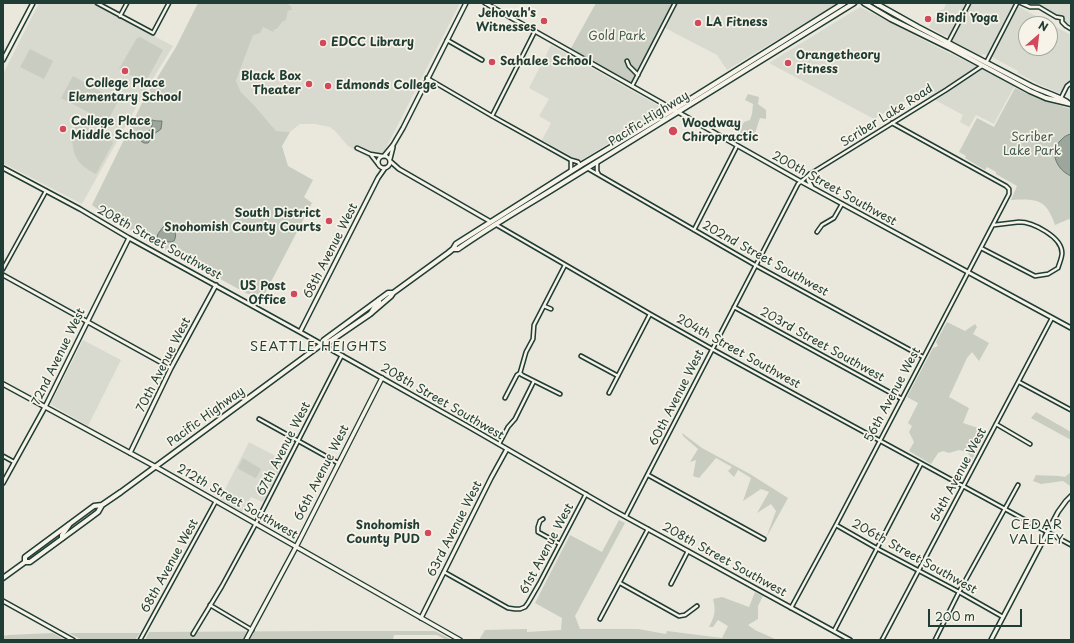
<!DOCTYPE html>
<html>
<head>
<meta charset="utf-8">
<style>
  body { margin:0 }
  #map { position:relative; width:1074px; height:643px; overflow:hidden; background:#eae8dd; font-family:"Playpen Sans",sans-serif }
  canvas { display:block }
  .frame { position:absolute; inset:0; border:4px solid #1f3d34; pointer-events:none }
  .north { position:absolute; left:1018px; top:16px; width:40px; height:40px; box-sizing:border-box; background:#f7f3e8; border:1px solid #a1aaa0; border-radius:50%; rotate:28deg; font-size:11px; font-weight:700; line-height:16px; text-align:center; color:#1f3d34 }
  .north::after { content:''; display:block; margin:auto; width:14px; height:18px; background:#d1495b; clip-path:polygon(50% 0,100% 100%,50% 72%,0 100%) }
  .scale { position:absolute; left:928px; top:609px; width:94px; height:18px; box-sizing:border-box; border:2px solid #1f3d34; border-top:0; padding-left:5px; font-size:12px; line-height:14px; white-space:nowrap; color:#1f3d34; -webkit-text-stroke:3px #f7f3e8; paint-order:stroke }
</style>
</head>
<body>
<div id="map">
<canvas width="1074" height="643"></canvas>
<div class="frame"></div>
<div class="north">N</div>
<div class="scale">200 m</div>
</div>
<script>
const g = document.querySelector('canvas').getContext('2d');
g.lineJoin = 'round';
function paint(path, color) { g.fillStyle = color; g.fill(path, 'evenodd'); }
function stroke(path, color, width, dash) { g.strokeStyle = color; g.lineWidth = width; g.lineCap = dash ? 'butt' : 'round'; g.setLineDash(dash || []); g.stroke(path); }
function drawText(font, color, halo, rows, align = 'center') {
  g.font = font + ' "Playpen Sans",sans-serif'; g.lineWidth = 3.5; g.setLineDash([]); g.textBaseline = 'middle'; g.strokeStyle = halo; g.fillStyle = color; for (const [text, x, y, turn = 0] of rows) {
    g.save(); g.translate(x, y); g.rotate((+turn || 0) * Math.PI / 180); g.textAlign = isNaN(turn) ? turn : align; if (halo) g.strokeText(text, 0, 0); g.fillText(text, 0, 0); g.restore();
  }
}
const built = new Path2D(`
  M39,3H91L173,46L143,95L82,204L3,163V74Z
  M286,3H460L384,152L379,164L348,146L336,132L330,127L315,124H300L290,132L276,131L254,105L241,92L236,81L253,34L263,27L273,32L275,29H277L282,22L287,18V14L288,11L292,10L291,6Z
  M677,3H838L727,70L717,55L665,28Z
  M946,3H1012L1071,35V82L1059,93L1038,84L1018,73V71L992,57L983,54L981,56L953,41L947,35L945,36L929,27L938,11L944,9ZM1026,24H1050V48H1026Z
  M1029,3H1071V25Z
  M860,7L937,47L1015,85L994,124L976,115L969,127L960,122L963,115L920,92L874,119L769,63Z
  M551,45L659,106L660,108V111L580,161L542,140L551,123L539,116L549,99L529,88Z
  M83,340L121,360L88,426L52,405L51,403Z
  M249,442L285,461L263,502L251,497L242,512L220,499Z`);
const green = new Path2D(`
  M198,3H286L291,6L292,10L288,11C287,14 287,17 286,20L282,22L277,29H275L273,32L263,27L260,33L253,35L236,81L241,92L254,105L276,131L290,132L282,146L288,166L313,180L304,197L312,203L261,301L142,237L107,216L92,205L143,101L176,47Z
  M596,3H673L631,84L570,50Z
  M140,37L163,50L145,83L119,69L137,38Z
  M30,49L53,61L44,79L20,67Z
  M73,76L118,101L107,122L61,98Z
  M1015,88L1036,98L1071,109V220L1069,219L1055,225C1046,198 1036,199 1011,200L1017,186L996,174V172L987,167L985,170L965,158L966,156L959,152L977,118L994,127Z
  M748,94L759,97L758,104L766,110V119L760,118C756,128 757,132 750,141L744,139L740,133V129L744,122L750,120L752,114L753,104L745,100Z
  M77,122L112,141L113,143L96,174C90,171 85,168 80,163C71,153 70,133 77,122Z
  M947,322L965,331L975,324L977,327L973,334L989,343L979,361L972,352L967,358L949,397L969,408L963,423L987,431L972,459L967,452L959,450L949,453L943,451L938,453L931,464L909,451L914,442L909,432L912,426L908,423L918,403L907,397L933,348L938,346L936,342Z
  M1036,412L1071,432V440L1031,418Z
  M682,433L702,448L750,474L788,498L766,538L776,511L771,504L757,513L769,492L761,489L743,501L751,478L738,470L734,477L728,471L732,467L716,458L699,478L693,476L696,460L690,462L698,449L683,436Z
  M243,458L261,469L256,478H255L239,469L238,468Z
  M1071,472V485L1070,486L1063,481L1041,484L1033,481L1036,475C1045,476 1058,475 1065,477Z
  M619,520L625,523L575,616L580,629H638L666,634L667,631L722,638L728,626L718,620L713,627H709C715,616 716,610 713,599L722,597L749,607L755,592L763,596L758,606V619L748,625L755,630L775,639V640H479L485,630L527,629V632L561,630L562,618L535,603L570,535L602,552Z
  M331,631H435L452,640H446L437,635H394L393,640H145L149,632Z
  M53,633L65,640H3V636L9,635Z
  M69,633H140L135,640H82Z`);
const water = new Path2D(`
  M152,120C155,121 158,121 162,121L161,129L154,134L148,143H144L141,141L140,138L144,137V135L151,129L152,125Z
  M1071,134V176C1057,170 1048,152 1061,140C1064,137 1066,135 1071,134Z
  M165,225H167C174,228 178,234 174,241C168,243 162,242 157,237L158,234Z`);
const minor = new Path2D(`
  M97,3L153,33L169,3
  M1021,3L1030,7H1039L1056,17L1062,18V22L1066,26L1071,29
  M120,16L127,3
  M447,40L482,60
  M948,43L969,3
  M627,61L629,66L638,75
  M986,63L1017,3
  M427,78L492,116L571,160L578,162L580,165
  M632,86L675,3
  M1061,98L1067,86L1071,83
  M492,116L535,31
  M357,148L370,154L382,156
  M371,155L378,164
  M571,161V171
  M597,162V171L599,175
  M587,168L755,265L923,357
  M495,224L650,314L712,349L1071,545
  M694,230L737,146
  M817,232L822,225L834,218L842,204
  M981,248L1035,276L1048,274L1058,268C1059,264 1062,258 1062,253C1062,237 1033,222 1019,222C1011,223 1002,224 994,225
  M3,269L46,191
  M544,306L551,309
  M734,307L902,399
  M581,356L618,376
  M520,373L522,375L560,394
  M1019,382L1071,410
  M609,393L650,314
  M505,398L517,375L520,373L526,352L533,339L534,325L565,265
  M259,419L338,463
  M996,424L1030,444
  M499,444L508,427L515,419L534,381
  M3,456L14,462
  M648,475L764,539
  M626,516L798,184L810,174L946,90L982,66
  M543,519L540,521L538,527V532L560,544
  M836,525L878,549L959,592L1003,617
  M444,572L508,608L515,609H520L525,607L528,603L539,584L586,494
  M620,583L679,616L685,615L697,606
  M671,584L688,551
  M210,605L252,630
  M791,608L837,523L1009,194V189L1006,186L892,123
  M600,619L648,529
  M834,631L921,464
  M193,634L222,586L254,527L342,355
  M140,640L216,501
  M882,640L1052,318
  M935,640L959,592L1018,485`);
const tertiary = new Path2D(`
  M485,3L800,181L1071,328
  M3,60L33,3
  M378 162a6 6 0 1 1 12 0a6 6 0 1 1-12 0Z
  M384,156L393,145L403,128L466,3
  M390,159L393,147
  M390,161L399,169L491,222
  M3,168L80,209L129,238L300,332L469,427L613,510L850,640
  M810,174L808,180L812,187
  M3,275L171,368
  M300,332L378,178L385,168
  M130,453L171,368L216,285
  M3,483L45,407L129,238
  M3,601L73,640
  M421,618L491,478L507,449
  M991,640L1058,512L1066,501L1071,496`);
const secondary = new Path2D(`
  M3,384L156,467L460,640
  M246,640L296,547L382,378`);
const primary = new Path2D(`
  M864,3L891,19L950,48L1030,91L1046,98L1071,104
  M875,3L918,27L1031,86C1043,92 1056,95 1067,102
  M371,313L374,308L379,303V300
  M62,538V535L64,532L69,525`);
const trunk = new Path2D(`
  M877,3L879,5
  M453,249H458C488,228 519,210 550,191L854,3
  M322,344L329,342L370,314L391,296L393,293
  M25,562V557L94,506L102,505L121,492L322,344L324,340L388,293H393L448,253L453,249L456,244L581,165L673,110L844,3
  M3,578L25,562H30L90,518L98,512L102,505`);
const markers = [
  [928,19,4,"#d1495b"],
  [544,21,4,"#d1495b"],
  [698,23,4,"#d1495b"],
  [323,43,4,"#d1495b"],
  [492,62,4,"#d1495b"],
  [788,63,4,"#d1495b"],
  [125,71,4,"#d1495b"],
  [309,84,4,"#d1495b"],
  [328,86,4,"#d1495b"],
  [63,129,4,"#d1495b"],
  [673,131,5,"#d1495b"],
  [329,221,4,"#d1495b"],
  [294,294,4,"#d1495b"],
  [428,533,4,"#d1495b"]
];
const poiNames = [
  ["Jehovah's",536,14,"right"],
  ["Witnesses",536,28,"right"],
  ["Bindi Yoga",936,19],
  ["LA Fitness",706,23],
  ["EDCC Library",331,43],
  ["Orangetheory",796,56],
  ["Fitness",796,70],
  ["Sahalee School",500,62],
  ["Black Box",301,77,"right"],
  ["Theater",301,91,"right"],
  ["College Place",125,84,"center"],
  ["Elementary School",125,98,"center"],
  ["Edmonds College",336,86],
  ["College Place",71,122],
  ["Middle School",71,136],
  ["Woodway",682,124],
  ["Chiropractic",682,138],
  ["South District",321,214,"right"],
  ["Snohomish County Courts",321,228,"right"],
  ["US Post",286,287,"right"],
  ["Office",286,301,"right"],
  ["Snohomish",420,526,"right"],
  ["County PUD",420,540,"right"]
];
const parkNames = [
  ["Gold Park",617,37],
  ["Scriber",1032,138],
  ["Lake Park",1032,152]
];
const streetNames = [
  ["Scriber Lake Road",887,116,-32],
  ["Pacific Highway",649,119,-32],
  ["200th Street Southwest",834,189,29],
  ["208th Street Southwest",159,243,29],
  ["68th Avenue West",331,251,-63],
  ["202nd Street Southwest",765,259,29],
  ["203rd Street Southwest",822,345,29],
  ["204th Street Southwest",738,352,29],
  ["72nd Avenue West",59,357,-64],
  ["70th Avenue West",164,365,-63],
  ["56th Avenue West",893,395,-62],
  ["60th Avenue West",677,398,-63],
  ["208th Street Southwest",442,402,30],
  ["Pacific Highway",206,417,-36],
  ["67th Avenue West",284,449,-63],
  ["66th Avenue West",322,473,-63],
  ["54th Avenue West",959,475,-62],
  ["212th Street Southwest",237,502,30],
  ["63rd Avenue West",455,529,-63],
  ["61st Avenue West",547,549,-62],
  ["206th Street Southwest",914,557,29],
  ["208th Street Southwest",724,560,29],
  ["68th Avenue West",170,566,-61]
];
const neighbourhoodNames = [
  ["SEATTLE HEIGHTS",319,347],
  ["CEDAR",1037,525],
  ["VALLEY",1037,540]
];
paint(built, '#d9dacf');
paint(green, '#c8ccc1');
paint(water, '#9ca69c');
stroke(water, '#6a7c72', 1);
stroke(minor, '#1f3d34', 5.5);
stroke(tertiary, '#1f3d34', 6);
stroke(secondary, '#1f3d34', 6);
stroke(primary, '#1f3d34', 7);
stroke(trunk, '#1f3d34', 7);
stroke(minor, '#f7f3e8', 2.5);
stroke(tertiary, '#f7f3e8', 3);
stroke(secondary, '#f7f3e8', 3.5);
stroke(primary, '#f7f3e8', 4);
stroke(trunk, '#f7f3e8', 4);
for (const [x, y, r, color] of markers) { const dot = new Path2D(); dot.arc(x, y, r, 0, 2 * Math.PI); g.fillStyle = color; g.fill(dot); stroke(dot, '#f7f3e8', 1.5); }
drawText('bold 12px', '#1f3d34', '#f7f3e8', poiNames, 'left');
drawText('12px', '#415a50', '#f7f3e8', parkNames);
drawText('12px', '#1f3d34', '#f7f3e8', streetNames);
g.letterSpacing = '1px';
drawText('13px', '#1f3d34', '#f7f3e8', neighbourhoodNames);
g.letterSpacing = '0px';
</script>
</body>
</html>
